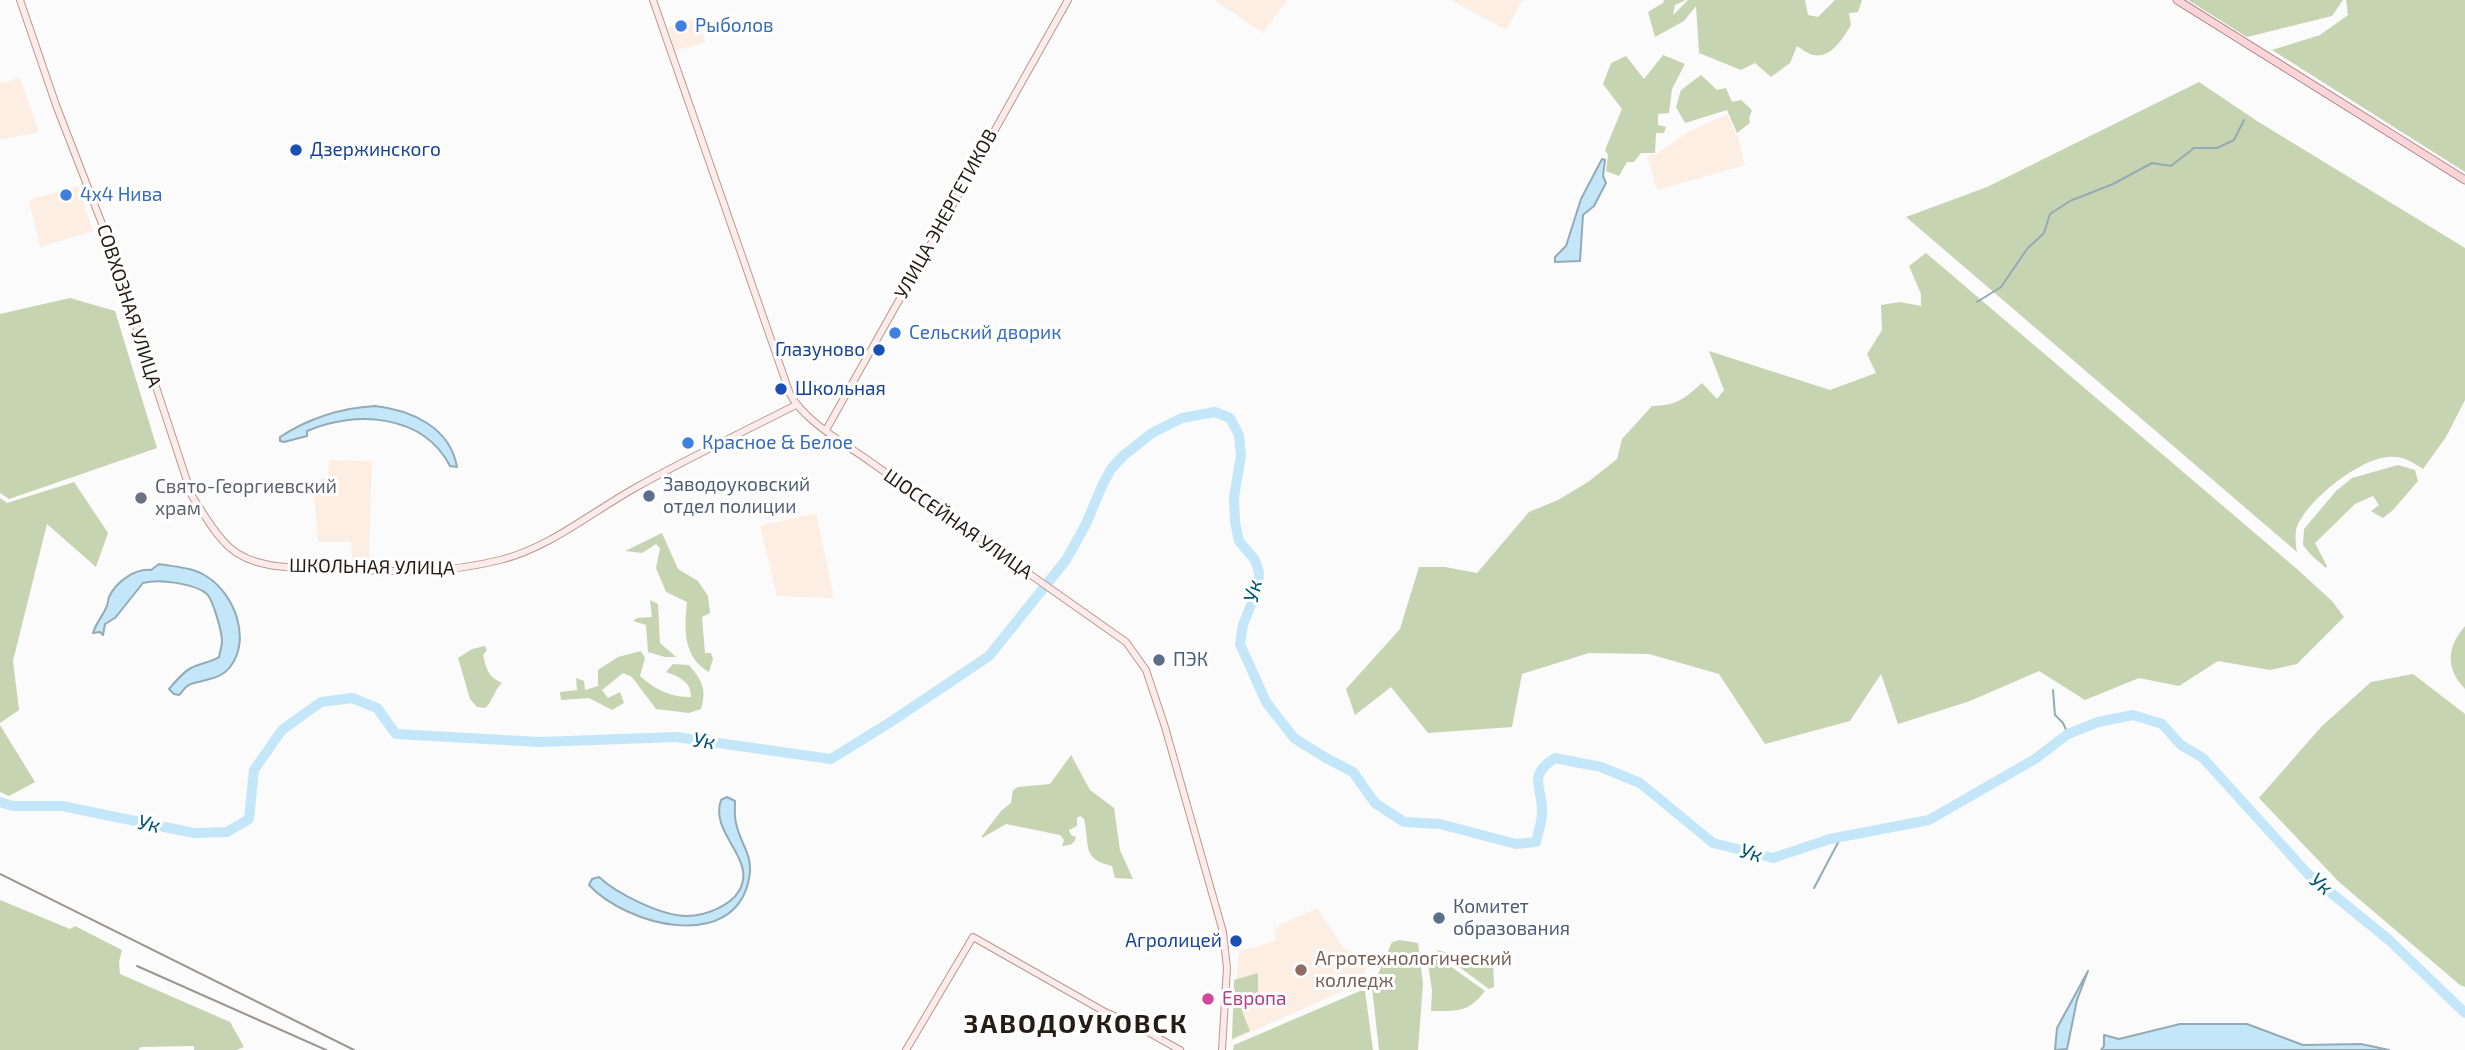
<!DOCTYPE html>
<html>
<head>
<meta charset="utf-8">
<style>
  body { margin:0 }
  canvas { display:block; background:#fbfbfb }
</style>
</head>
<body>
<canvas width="2465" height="1050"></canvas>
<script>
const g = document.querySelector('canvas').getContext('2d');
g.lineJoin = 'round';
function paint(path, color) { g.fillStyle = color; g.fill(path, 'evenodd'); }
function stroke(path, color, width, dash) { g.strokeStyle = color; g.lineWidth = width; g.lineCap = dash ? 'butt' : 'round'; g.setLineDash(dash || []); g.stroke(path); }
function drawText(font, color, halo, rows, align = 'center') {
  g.font = font + ' "Exo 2",sans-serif'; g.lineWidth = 6; g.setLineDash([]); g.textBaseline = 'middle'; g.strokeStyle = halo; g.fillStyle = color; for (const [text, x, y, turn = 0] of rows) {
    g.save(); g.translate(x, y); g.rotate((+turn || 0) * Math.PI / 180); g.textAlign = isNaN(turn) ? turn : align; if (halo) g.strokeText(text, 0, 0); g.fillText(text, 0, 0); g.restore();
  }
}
const built = new Path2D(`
  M1214,0H1287L1263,33Z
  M1451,0H1522L1506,30Z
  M699,18L705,42L675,51L668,27Z
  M20,78L39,132L0,140V83Z
  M1727,114L1739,140L1745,165L1657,190L1647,157L1659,152L1688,132Z
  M78,186L93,231L40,247L29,200Z
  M329,460L372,461L369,559L352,560L351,542H318L313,482L328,477Z
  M816,513L834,598L777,596L760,526Z
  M1317,908L1343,947L1369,963L1362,977L1354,986L1231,1041L1239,950L1257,947L1276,940L1275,930L1279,928V925Z`);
const green = new Path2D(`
  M1664,0H1686L1675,5L1673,15L1688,0H1805L1808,15L1818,17L1835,0H1862L1858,12L1849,13L1851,25C1843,38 1831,59 1813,55C1808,54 1802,49 1797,46L1790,63L1771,77L1755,63L1741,70L1699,53L1696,6L1684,21L1655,37L1648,12L1663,3Z
  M2188,0H2343L2332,16L2247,37Z
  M2346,0H2465V172L2272,50L2320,35L2348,15Z
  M1663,55L1685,64L1672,89L1669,113L1658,114V125L1666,127L1664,133H1656L1655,153H1641L1634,162H1627L1619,176L1606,171L1608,155L1605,150L1622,109L1603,84L1611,63L1626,56L1644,79Z
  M1701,75L1717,90L1726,88L1732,102L1741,100L1752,110L1749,118L1750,123L1737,133L1727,110L1685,123L1676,107L1681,90Z
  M2199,82L2257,121L2465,248V400L2446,437L2423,469C2411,461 2402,456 2388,457C2359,459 2304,502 2296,530C2295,537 2296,546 2297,552L1906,217L1987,187Z
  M1926,253L2297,569L2332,601L2344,617L2297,664L2270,670L2218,661L2179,686L2139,678L2085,700L2039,671L1970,701L1898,724L1881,674L1850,721L1765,744L1719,674L1649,654L1589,653L1522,674L1512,727L1428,733L1391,687L1355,715L1346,689L1400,629L1419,567H1445L1477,573L1529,512L1558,500L1588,482L1617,459L1622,439L1652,406C1677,405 1683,400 1702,383L1717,399L1724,390L1709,351L1830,390L1876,373L1867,354L1882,330L1881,305L1900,302L1921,306V294L1909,266Z
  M70,298L115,311L157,448L9,499L0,493V314Z
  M2398,465L2415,470L2418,481L2393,510L2383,518L2371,511L2379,505L2373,496L2355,504L2315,543L2327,566L2326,568L2311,555L2303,545L2304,529L2336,491L2352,478Z
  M74,482L108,533L96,567L47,524L13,661L19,710L0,723V498L7,503Z
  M662,533L678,569L698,581L708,596L710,613L702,617L705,653H711L713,659L709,672C683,658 684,628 687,602L666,592L656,568L660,548L656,544L642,553L625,551Z
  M650,600L658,604L660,643L676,657H665L648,652L646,625L633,621L637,618L652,617Z
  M2465,626V689C2445,668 2447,647 2465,626Z
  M485,646L487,650L483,655C486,668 488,677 502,683C493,691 493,702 485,708L477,707L470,699L458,658L472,649Z
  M641,651L645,658L640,676C656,690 669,697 691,697C691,681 679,677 666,672L673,664L689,665C702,680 707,689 701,709L689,713L656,709L632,677L623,673L602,690L608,698L620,692L624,703L612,710L589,698L561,700L560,692L577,690L576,678L584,681L585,690L598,686V670L618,657Z
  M2413,674L2465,714V987L2460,985L2339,882L2259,798L2321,727L2371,682Z
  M0,725L35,782L9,796L0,792Z
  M1071,755L1090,790L1114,808L1120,850L1133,879L1115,878L1112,866C1081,859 1090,845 1084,819L1080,816L1077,818V826L1069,830L1071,835L1076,837C1074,845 1070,845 1062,846L1064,840L1060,835L1006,824L982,838V836L1001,811L1011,803L1013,790L1018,787L1050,784Z
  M0,900L70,929L75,926L122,950L119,962L120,974L230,1022L244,1047L236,1050H194V1046L141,1047L138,1050H0Z
  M1400,940L1418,943L1423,984L1418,1050H1379L1372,988L1392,942Z
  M1436,950L1475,959L1493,958L1494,987L1489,989Z
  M1432,953L1485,991C1468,1013 1457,1011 1431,1011L1432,990L1427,958Z
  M1258,973V993L1241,1001L1243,1014L1250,1031L1232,1039L1234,980Z
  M1360,991H1365L1373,1050H1233L1234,1045Z`);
const water = new Path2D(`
  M1602,159L1605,160L1603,176L1606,183L1594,206L1583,215L1580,261L1555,262V257L1566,246L1581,199Z
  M375,406C411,410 450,427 457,467L450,466C423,414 356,410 307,431V436L284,442L280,441V437C309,418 340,408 375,406Z
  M159,564C175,567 192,567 206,576C234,593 252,639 230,667C220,680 205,679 191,684C186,685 183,691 179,695L174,694L169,689C175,682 183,672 191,668C200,663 210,663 219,657C220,652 222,646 222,641C222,632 213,600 207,594C194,583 159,579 143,583L115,618L105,624L103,635L100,632L93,633C96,623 102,617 106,608C108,605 108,600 109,597C116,582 135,568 151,570Z
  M727,797L735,801C735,808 734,816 736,823C740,844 754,855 749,879C734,954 626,925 589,885L592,879L599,877C617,894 662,916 687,916C705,916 730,906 739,891C758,859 709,834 721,800Z
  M2088,971L2077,1000L2067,1049L2055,1050L2057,1028Z
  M2180,1024H2247L2303,1045L2361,1044L2389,1050H2101L2104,1046V1035L2119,1039Z`);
const stream = new Path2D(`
  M1977,302L2001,287L2027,249L2044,233L2050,214L2070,201L2113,184L2152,163L2171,166L2194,148H2217L2234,140L2244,120
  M2053,690L2055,715L2063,723L2068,734
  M1814,888L1841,837`);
const river = new Path2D(`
  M0,802L13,806H62L194,833L227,832L249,819L254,770L282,730L321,702L352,698L377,708L396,734L540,742L676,737L831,759L892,721L989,656L1066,560L1086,524L1102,486L1111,469L1123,456L1152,433L1182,418L1215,412L1230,418L1239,435L1241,456L1234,497L1235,522L1239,541L1255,560L1259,572L1258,587L1243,625L1240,644L1266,702L1294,738L1326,758L1353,772L1375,803L1404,822L1440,824L1516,844L1536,842C1538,833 1542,822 1542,813C1543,786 1526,777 1555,758L1601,767L1640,783L1713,843L1773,858L1830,839L1929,820L2035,759L2068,734L2098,722L2133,715L2162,724L2181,745L2203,758L2308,874L2389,940L2465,1013`);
const secondary = new Path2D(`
  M20,0L56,105L104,229L192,496C203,513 214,533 229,547C257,572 302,567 337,569C392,572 446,574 500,560C549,548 592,512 635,488C688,458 743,432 796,405
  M653,0L790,394C805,422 846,444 872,463C956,523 1042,582 1126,642L1146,670L1165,727L1223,932L1227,968L1222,1050
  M826,430L1068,0
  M906,1050L973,937L1105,1012L1137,1026L1180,1050`);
const primary = new Path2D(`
  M2177,0L2465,180`);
const rail = new Path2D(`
  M0,874L354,1050
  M137,966L326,1050`);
const markers = [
  [681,26,7,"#3f7fe0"],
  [296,150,7,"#1a4fb4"],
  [66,195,7,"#3f7fe0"],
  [895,333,7,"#3f7fe0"],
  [879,350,7,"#1a4fb4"],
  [781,389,7,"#1a4fb4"],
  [688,443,7,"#3f7fe0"],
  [649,496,7,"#5c6f8a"],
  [141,498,7,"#6b7280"],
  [1159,660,7,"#5c6f8a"],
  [1439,918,7,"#5c6f8a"],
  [1236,941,7,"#1a4fb4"],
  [1301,970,7,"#8d6e63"],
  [1208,999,7,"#d1479c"]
];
const shopNames = [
  ["Рыболов",695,26],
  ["4x4 Нива",80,195],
  ["Сельский дворик",909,333],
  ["Красное & Белое",702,443]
];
const transitNames = [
  ["Дзержинского",310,150],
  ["Глазуново",865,350,"right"],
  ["Школьная",795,389],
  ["Агролицей",1222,941,"right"]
];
const streetNames = [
  ["УЛИЦА ЭНЕРГЕТИКОВ",946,214,-61],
  ["СОВХОЗНАЯ УЛИЦА",129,306,72],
  ["ШОССЕЙНАЯ УЛИЦА",958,524,35],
  ["ШКОЛЬНАЯ УЛИЦА",372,567,1]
];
const serviceNames = [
  ["Заводоуковский",663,485],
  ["отдел полиции",663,507],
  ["ПЭК",1173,660],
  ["Комитет",1453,907],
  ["образования",1453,929]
];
const worshipNames = [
  ["Свято-Георгиевский",155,487],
  ["храм",155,509]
];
const educationNames = [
  ["Агротехнологический",1315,959],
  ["колледж",1315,981]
];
const hotelNames = [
  ["Европа",1222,999]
];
const waterNames = [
  ["Ук",1253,591,-77],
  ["Ук",704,741,8],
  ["Ук",149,824,12],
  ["Ук",1751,853,15],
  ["Ук",2321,884,40]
];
const districtNames = [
  ["ЗАВОДОУКОВСК",1076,1024]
];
paint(built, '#fceee3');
paint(green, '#c7d4b1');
paint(water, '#c3e7f9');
stroke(water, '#94aab4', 2);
stroke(stream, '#94aab4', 2);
stroke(river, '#c3e7f9', 10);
stroke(secondary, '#b59c88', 8);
stroke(primary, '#ac8285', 9);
stroke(secondary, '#fceaed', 6);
stroke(primary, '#f9d5da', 7);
stroke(rail, '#9a9693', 2);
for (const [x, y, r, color] of markers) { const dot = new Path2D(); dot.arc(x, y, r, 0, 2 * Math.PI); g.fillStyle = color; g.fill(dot); stroke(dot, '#fff', 2.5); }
drawText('19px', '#366cbe', '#fff', shopNames, 'left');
drawText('19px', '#164399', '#fff', transitNames, 'left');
drawText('19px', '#251c14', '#fff', streetNames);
drawText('19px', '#4e5e75', '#fff', serviceNames, 'left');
drawText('19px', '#5b616d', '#fff', worshipNames, 'left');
drawText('19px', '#785e54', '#fff', educationNames, 'left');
drawText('19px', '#b23c85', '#fff', hotelNames, 'left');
drawText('italic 21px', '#005774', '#fff', waterNames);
g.letterSpacing = '2px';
drawText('bold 26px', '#251c14', '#fff', districtNames);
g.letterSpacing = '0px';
</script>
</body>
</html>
